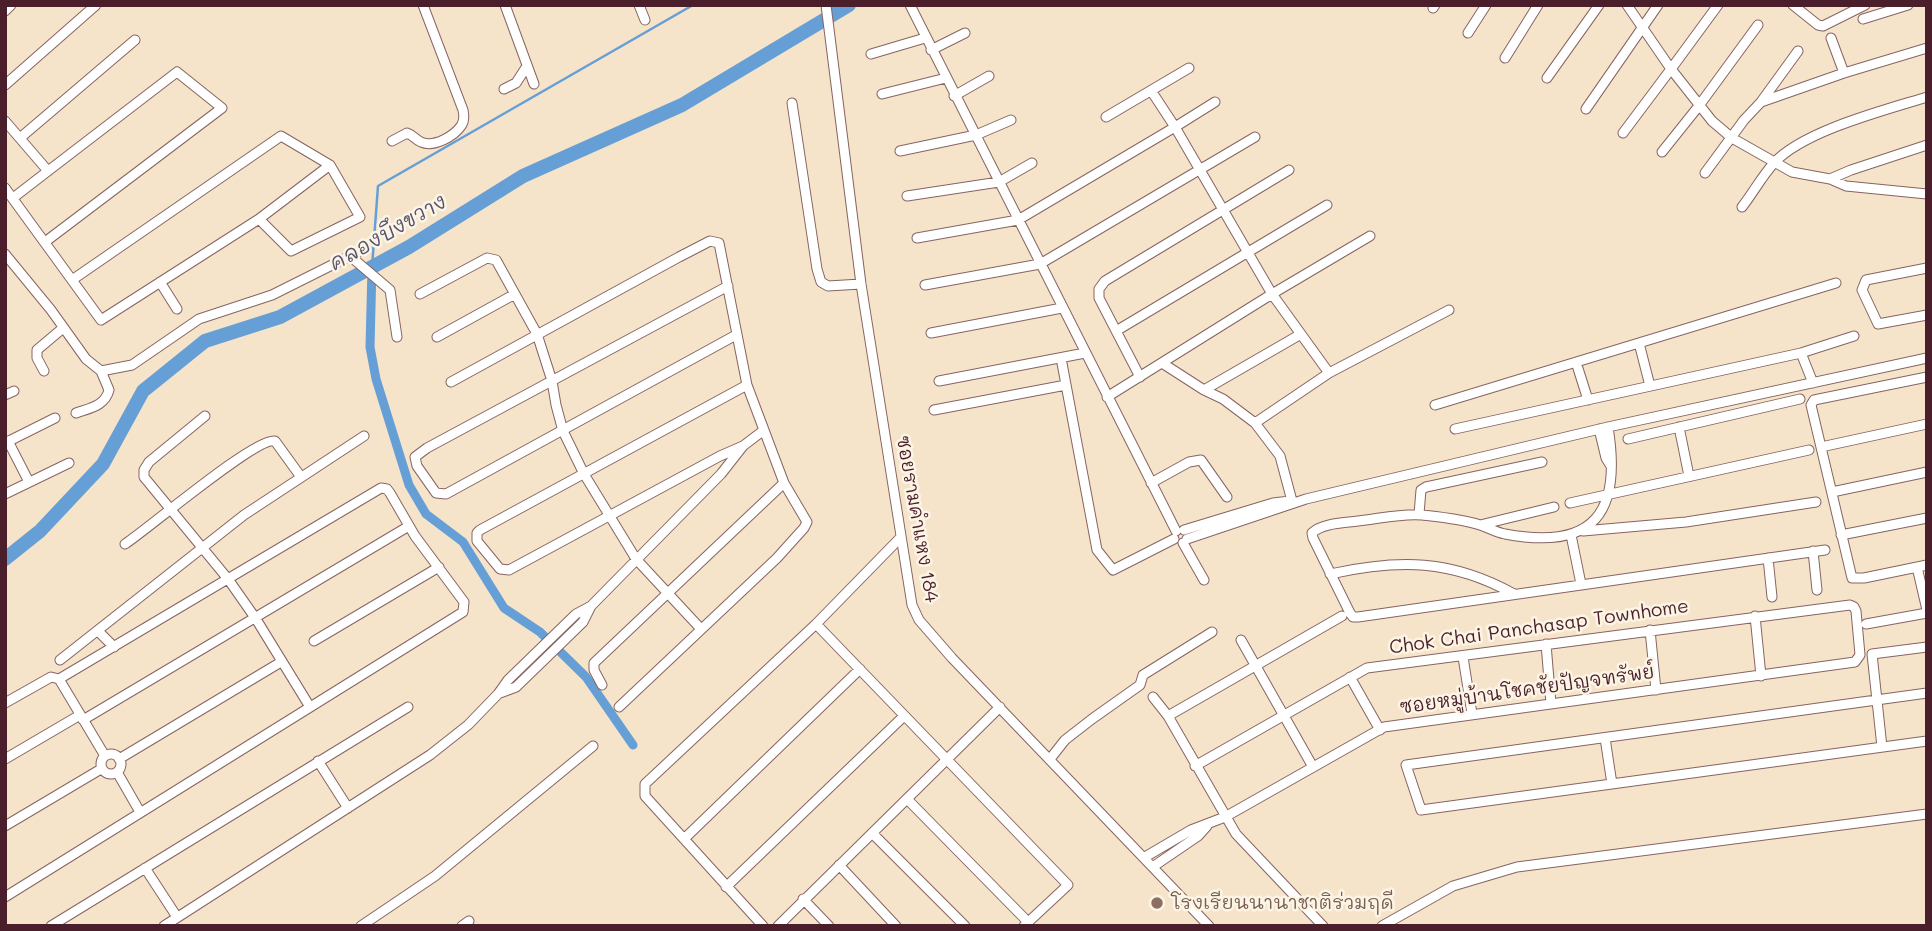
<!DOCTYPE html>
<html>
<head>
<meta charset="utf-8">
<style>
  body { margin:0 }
  #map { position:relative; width:1932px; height:931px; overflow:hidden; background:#f6e4ca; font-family:Mali,sans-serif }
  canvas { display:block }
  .frame { position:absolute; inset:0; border:7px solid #4a1f2b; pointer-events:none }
</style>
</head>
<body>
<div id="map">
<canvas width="1932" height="931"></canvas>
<div class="frame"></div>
</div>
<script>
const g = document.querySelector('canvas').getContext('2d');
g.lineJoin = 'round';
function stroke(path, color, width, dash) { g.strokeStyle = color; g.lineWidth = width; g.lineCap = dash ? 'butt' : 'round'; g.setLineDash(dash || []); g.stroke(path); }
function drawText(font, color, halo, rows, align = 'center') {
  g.font = font + ' Mali,"Playpen Sans Thai",sans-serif'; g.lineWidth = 5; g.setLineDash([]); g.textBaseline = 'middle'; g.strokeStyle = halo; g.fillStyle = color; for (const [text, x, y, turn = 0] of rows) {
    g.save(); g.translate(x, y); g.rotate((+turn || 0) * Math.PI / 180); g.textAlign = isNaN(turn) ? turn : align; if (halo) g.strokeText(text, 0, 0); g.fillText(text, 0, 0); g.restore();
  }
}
const stream = new Path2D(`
  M372,267L378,186L693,5`);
const canal = new Path2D(`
  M372,267L370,347L376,379L409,485L426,514L463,542L504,608L540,632L586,677L633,745`);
const river = new Path2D(`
  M5,559L40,531L103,464L143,391L205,341L280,317L409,247L523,176L682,105L849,5`);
const minor = new Path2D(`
  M505,5L534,84
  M639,5L645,20
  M826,5L861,284L912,605L919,620L952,658L1209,926
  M910,5L1176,531
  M1718,5L1671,69L1712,121L1732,138L1792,172L1830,179L1846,186L1927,194
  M1793,5L1818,25L1823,26L1865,5
  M1433,8L1435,5
  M5,11L11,5
  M1863,19L1908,5
  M1468,33L1486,5
  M1831,38L1844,73
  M931,50L965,33
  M871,54L925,38
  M1505,58L1538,5
  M1547,78L1599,5
  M5,85L96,5
  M504,89L516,83L527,66
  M882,94L946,78
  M954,96L989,76
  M1215,102L1175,127L1272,294L1370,236
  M1761,102L1798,51
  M792,103L817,269L821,282L828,286L861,284
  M1586,109L1658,5
  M1106,117L1189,68
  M5,121L48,171L13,198
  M1623,133L1671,69L1627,5
  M20,138L135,40
  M392,141L407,133C413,135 416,140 421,142C434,148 454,136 461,126C465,121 464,115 463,110L423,5
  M900,151L976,135L1011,120
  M1662,152L1698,107L1758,25
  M1705,173L1744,120L1761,102L1844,73L1927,48
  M1830,179L1851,170L1927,145
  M5,188L101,320L259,219L330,165
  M907,196L999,182L1032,163
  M1742,207C1753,193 1762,176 1774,163C1803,131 1885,110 1927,97
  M917,238L1018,220L1175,127L1152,92
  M45,242L222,108L177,72L48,171
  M5,254L51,310L86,359L101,371L132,365L199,319L272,295L366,248
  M350,256L390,290L397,337
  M1927,268L1866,280L1862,290L1878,324L1927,315
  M72,280L281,136L330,165L360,217L291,251L259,219
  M160,282L177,309
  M925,285L1040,264L1255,137
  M728,286L427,448L415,457L417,466L436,493L446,494L736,335
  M420,294L487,258L496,260L537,334L552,381L556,405L563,431L584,474L636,559L701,629
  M1116,331L1327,205
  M931,333L1062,308
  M437,337L515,294
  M1639,343L1650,386
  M1801,353L1813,383
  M1061,358L1097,550L1113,570L1174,539
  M1576,362L1588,400
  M1162,363L1204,390L1223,399L1255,423L1280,456L1292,501
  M44,371L37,358V350L63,328
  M1140,377L1099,298V289L1105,281L1289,170
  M1927,377L1814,400L1811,405L1852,578H1864L1927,565
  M939,381L1085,353
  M451,382L679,257L710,241L719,243L747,385L784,483L807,522L804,528L777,558L619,707
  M747,385L480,530L477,533V541L500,569L509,570L720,456L743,446L764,430
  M1204,390L1301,334
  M5,395L14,391
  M1107,397L1272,294L1329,373
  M1435,405L1836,283
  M934,410L1066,385
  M76,413C90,408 105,406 109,390L101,371
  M205,416L149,462L144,470V477L228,579L256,619L310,707
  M1255,423L1329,373L1449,310
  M1608,427C1622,512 1595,551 1505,534C1496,532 1489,528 1480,525C1462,519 1440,517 1422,515C1402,513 1378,519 1358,521C1344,523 1322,523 1312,533L1313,538L1350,613L1353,617H1358L1825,550
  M1679,427L1689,476
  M1455,429L1801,353L1854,336
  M1599,429L1606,458L1611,466
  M1628,439L1800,399
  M8,441L29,482
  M5,443L55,418
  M1821,447L1927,424
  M1151,483L1189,462L1201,460L1227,497
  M1832,492L1927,472
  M5,494L69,463
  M1570,503L1809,450
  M1419,514L1421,490L1426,487L1542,462
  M1480,525L1554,507
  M1184,530L1273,503L1290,501
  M1583,531L1686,522L1816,502
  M1571,535L1581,584
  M1841,535L1927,518
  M1187,539L1306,499L1608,427L1927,358
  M1183,543L1204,580
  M125,544C148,529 257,436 275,441L301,477
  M1813,551L1817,590
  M1768,558L1772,597
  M1917,567L1927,610
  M1330,574C1399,559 1451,559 1514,594
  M1755,616L1761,676
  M816,624L1068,885L1024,926
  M1866,624L1927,613
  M1650,630L1656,690
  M98,631L114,647
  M1241,640L1313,767
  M314,641L439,567
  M1546,644L1551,704
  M1463,657L1472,714
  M60,660L244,515L364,436
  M1350,677L1380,730
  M59,679L105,756
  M602,685L594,670V663L784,483
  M500,693L516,687L547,657L583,622L591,606
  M1927,693L1406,765L1421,810L1927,741
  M1153,697L1168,716L1236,834L1323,926
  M5,703L51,677L59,679L381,488L387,489L390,493L415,536L464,602L463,612L5,897
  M1168,716L1342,616
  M83,720L409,526
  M1605,738L1612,784
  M1882,747L1872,654L1927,647
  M101 764a10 10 0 1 1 20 0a10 10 0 1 1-20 0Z
  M5,759L80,715
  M119,759L281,662
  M1050,759L1065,740L1092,719L1140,685L1143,675L1212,632
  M318,761L348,808
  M117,772L140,812
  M907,799L1028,922
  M5,826L101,769
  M872,833L965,926
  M684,839L860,669
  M1145,857L1191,830L1225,817L1384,727L1855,662L1860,655L1856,611L1854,607L1850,605L1367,668L1195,766
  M839,865L896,926
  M1154,866L1198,836L1207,826
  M145,868L177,917
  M726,887L904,716
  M803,899L829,926
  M51,926L408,707
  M164,926L430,755L468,725L498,694L508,680L576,614L591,606L721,474L743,446
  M361,926L435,876L593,746
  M462,926L469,921
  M763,926L645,796V784L816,624L901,537
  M778,926L1000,707
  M1382,926L1453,886L1517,867L1927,814`);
const markers = [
  [1157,903,7,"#8d6e63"]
];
const streetNames = [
  ["ซอยรามคำแหง 184",917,519,80],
  ["Chok Chai Panchasap Townhome",1539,627,-8],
  ["ซอยหมู่บ้านโชคชัยปัญจทรัพย์",1527,690,-8]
];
const educationNames = [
  ["โรงเรียนนานาชาติร่วมฤดี",1171,903]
];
const waterNames = [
  ["คลองบึงขวาง",388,233,-30]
];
stroke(stream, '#669fd5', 2.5);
stroke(canal, '#669fd5', 9);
stroke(river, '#669fd5', 14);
stroke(minor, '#866463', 11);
stroke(minor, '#fff', 9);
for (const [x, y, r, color] of markers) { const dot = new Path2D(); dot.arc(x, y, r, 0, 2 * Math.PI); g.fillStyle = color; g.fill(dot); stroke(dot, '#fcf5e5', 2.5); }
drawText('19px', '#4a1f2b', '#fcf5e5', streetNames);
drawText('19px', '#785e54', '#fcf5e5', educationNames, 'left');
drawText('italic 21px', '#55526f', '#fcf5e5', waterNames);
</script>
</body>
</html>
